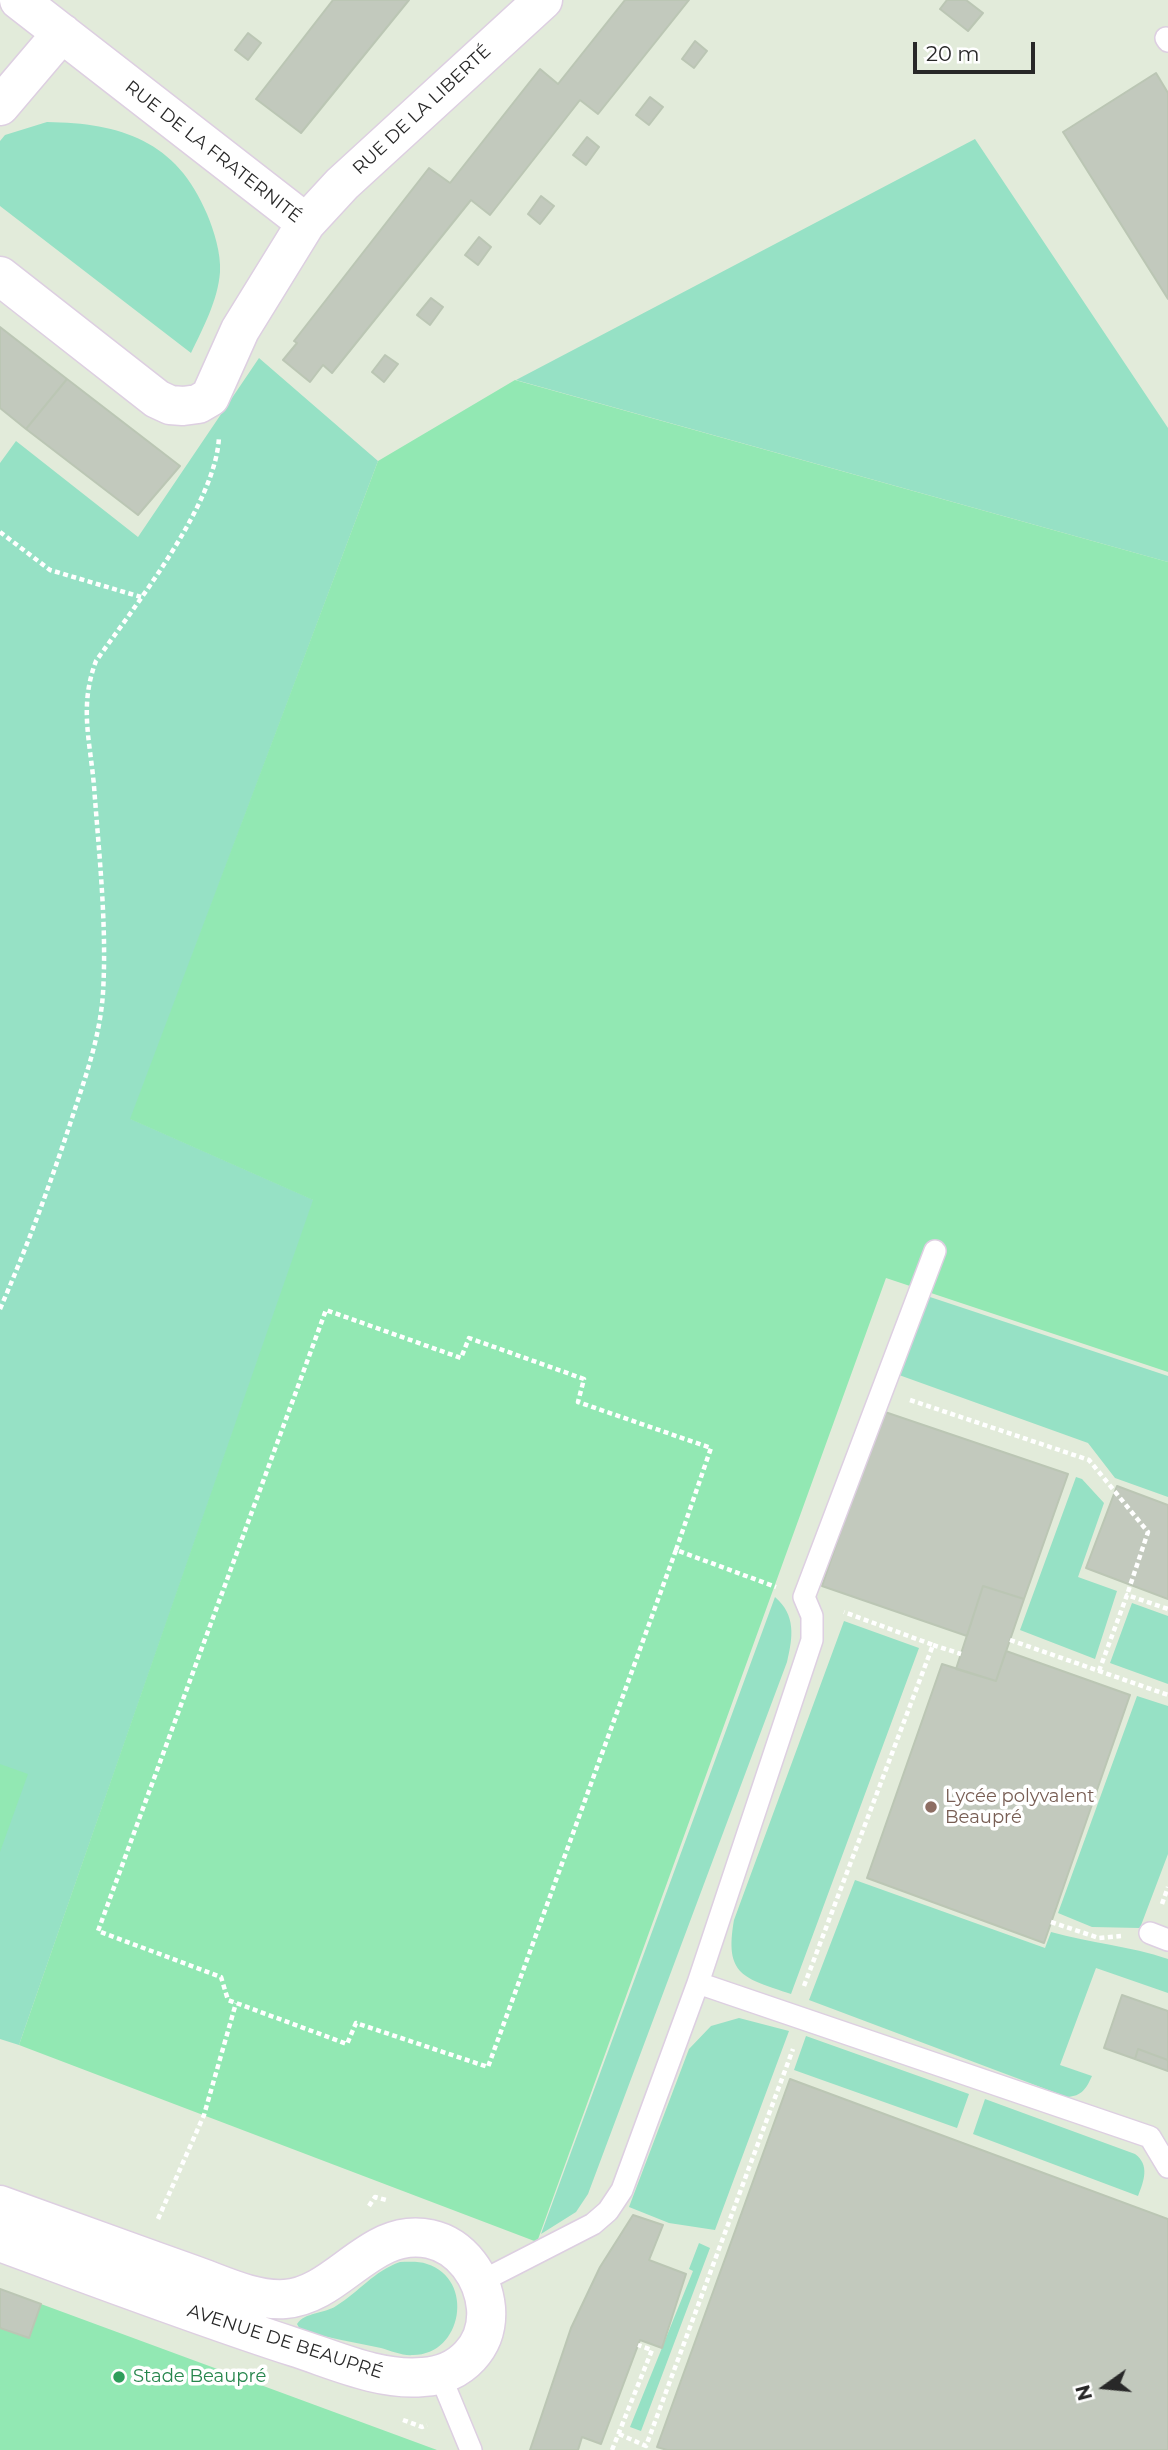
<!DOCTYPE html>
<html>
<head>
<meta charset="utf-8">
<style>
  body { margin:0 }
  #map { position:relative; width:1168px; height:2450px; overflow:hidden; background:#e2ebda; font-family:Montserrat,sans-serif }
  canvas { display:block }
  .north { position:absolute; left:1070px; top:2352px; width:70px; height:70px; -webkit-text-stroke:5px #fff; paint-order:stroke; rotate:255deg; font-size:19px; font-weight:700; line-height:28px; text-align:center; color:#282828 }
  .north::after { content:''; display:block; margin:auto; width:24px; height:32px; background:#282828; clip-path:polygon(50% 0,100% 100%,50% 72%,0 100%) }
  .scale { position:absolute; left:913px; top:42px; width:122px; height:32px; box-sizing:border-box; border:4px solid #282828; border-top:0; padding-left:9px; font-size:21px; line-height:24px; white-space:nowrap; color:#282828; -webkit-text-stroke:5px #fff; paint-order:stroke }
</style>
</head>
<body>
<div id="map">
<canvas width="1168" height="2450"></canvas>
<div class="north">N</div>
<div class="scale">20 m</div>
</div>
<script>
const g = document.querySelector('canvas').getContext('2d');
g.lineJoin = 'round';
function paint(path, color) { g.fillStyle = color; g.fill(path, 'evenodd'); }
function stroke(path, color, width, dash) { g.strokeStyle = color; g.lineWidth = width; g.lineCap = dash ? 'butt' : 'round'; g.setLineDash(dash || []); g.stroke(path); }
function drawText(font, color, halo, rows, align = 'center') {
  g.font = font + ' Montserrat,sans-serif'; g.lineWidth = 7; g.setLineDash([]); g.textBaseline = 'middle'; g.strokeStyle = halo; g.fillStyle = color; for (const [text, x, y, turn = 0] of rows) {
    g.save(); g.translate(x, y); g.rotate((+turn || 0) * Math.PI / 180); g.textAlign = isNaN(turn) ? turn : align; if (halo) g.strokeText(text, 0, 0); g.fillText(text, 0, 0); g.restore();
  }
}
const green = new Path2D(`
  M47,122C121,123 177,141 207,214C214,231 221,253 220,272C218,300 203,328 191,353L0,206V141L5,135Z
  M975,139L1168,428V562L516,380Z
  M259,358L378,461L131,1119L314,1200L19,2045L0,2039V463L16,441L138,537Z
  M927,1296L1168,1376V1497L1115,1478L1088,1443L899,1375Z
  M1076,1477L1082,1479L1104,1503L1078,1577L1117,1591L1095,1659L1020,1630Z
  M775,1597C796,1615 793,1637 787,1662L588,2194L576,2212L541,2234Z
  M1132,1603L1168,1616V1684L1110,1663Z
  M844,1621L919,1648L791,1994C744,1978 724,1976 734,1920Z
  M1137,1696L1168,1706V1854L1140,1928L1092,1927L1058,1913Z
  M855,1880L1045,1948L1051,1932C1090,1943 1130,1946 1168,1959V1993L1096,1968L1060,2065L1092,2076C1086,2089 1082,2096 1067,2097L809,2000Z
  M739,2018L789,2031L715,2230L669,2223L629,2207L689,2049L711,2026Z
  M806,2036L969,2094L957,2128L794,2070Z
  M985,2099L1135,2154C1150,2165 1144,2181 1138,2196L973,2134Z
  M699,2243L710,2248L641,2431L630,2427L693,2271L689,2269Z
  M400,2262C408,2262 419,2261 427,2264C475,2279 463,2355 413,2355C403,2356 391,2351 381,2348C355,2343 328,2337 301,2331L297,2324C305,2312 324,2314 336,2306C359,2292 374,2271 400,2262Z`);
const pitch = new Path2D(`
  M515,380L1168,562V1372L886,1278L537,2242L19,2045L313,1200L130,1119L378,461Z
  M0,1764L28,1774L0,1852Z
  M0,2289L41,2304L437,2450H0Z`);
const building = new Path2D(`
  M333,0H409L301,133L256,99Z
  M625,0H689L598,114L580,100L490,215L471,200L332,373L323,365L310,382L283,360L297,343L294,341L429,168L450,183L540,69L558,84Z
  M947,0H966L983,13L968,31L940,9Z
  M248,33L261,43L248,60L235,50Z
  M695,41L707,51L694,68L682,59Z
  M1156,73L1168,93V299L1063,132Z
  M650,97L663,107L649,125L636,115Z
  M587,137L599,147L586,165L573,155Z
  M541,196L554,206L540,224L528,214Z
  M479,237L491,247L478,265L465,255Z
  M431,298L443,307L430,325L417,315Z
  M0,327L67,379L26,429L0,408Z
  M385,355L398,364L384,382L372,372Z
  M67,379L180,466L138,515L26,429Z
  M882,1411L1068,1474L1024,1599L983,1586L967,1636L822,1586Z
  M1117,1486L1168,1505V1599L1086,1568Z
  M983,1586L1024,1599L996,1681L956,1669Z
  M1006,1651L1130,1695L1044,1943L867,1878L942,1664L996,1681Z
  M1122,1995L1168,2011V2060L1138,2049L1135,2059L1104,2048Z
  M1138,2049L1168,2060V2071L1135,2059Z
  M790,2079L1168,2219V2450H667L657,2447Z
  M633,2215L663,2225L649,2260L686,2274L662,2348L640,2340L601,2444L582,2437L578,2450H530L571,2328L600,2267Z
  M0,2289L41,2304L29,2338L0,2328Z`);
const path = new Path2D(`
  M0,532L50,570L141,597
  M0,1309C27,1247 50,1185 71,1121C85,1078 100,1038 103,993C107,925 99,854 94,786C90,740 79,706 96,661C134,607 217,503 219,436
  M910,1400L1089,1460L1148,1532L1127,1595
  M676,1550L711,1448L578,1402L584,1379L469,1338L461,1358L326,1310L98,1931L221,1977L228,2000L347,2044L356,2023L488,2067L676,1550L776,1587
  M1010,1640L1168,1695
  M933,1645L961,1654
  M1099,1671L1127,1595L1168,1609
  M1162,1904L1168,1887
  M1051,1922L1099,1938L1121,1936
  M804,1986L933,1645L844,1612
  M369,2206L375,2197L386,2200
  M158,2219L204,2115L236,2003
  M403,2420L422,2427L427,2425
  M619,2434L646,2446L793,2049
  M612,2450L652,2350L638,2345`);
const service = new Path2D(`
  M1166,38L1168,41
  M1150,1933L1168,1940
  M698,1983L1150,2137L1168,2167
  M480,2282L593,2224L608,2211L622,2190L698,1983L812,1640V1616L804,1597L935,1251
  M440,2375L471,2450`);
const minor = new Path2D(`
  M19,0L306,223
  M0,106L62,33
  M0,276L157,399L170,405L183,406L198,404L210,397L240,330L306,223L342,184L543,0
  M0,2205C64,2228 129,2252 194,2275C222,2285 254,2301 285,2299C339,2295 371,2226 430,2239C462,2246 483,2277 486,2308C489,2346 461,2375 423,2377C379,2381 335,2360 294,2347C195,2315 98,2278 0,2242`);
const markers = [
  [931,1807,7,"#8d6e63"],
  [119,2377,7,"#2e9e5b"]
];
const streetNames = [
  ["RUE DE LA LIBERTÉ",422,110,-43],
  ["RUE DE LA FRATERNITÉ",213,152,38],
  ["AVENUE DE BEAUPRÉ",285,2342,18]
];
const educationNames = [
  ["Lycée polyvalent",945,1797],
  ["Beaupré",945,1818]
];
const leisureNames = [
  ["Stade Beaupré",133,2377]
];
paint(green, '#96e1c5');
paint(pitch, '#92e8b3');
paint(building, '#c2c9bd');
stroke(building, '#bbc6b4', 2);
stroke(service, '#ddcfe1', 24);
stroke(minor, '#ddcfe1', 41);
stroke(path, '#fff', 4.5, [5, 3.5]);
stroke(service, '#fff', 21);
stroke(minor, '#fff', 38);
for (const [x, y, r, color] of markers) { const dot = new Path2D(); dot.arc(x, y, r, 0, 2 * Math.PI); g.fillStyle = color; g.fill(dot); stroke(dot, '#fff', 2.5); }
drawText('18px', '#282828', '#fff', streetNames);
drawText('18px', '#785e54', '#fff', educationNames, 'left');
drawText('18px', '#27864d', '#fff', leisureNames, 'left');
</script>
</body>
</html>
